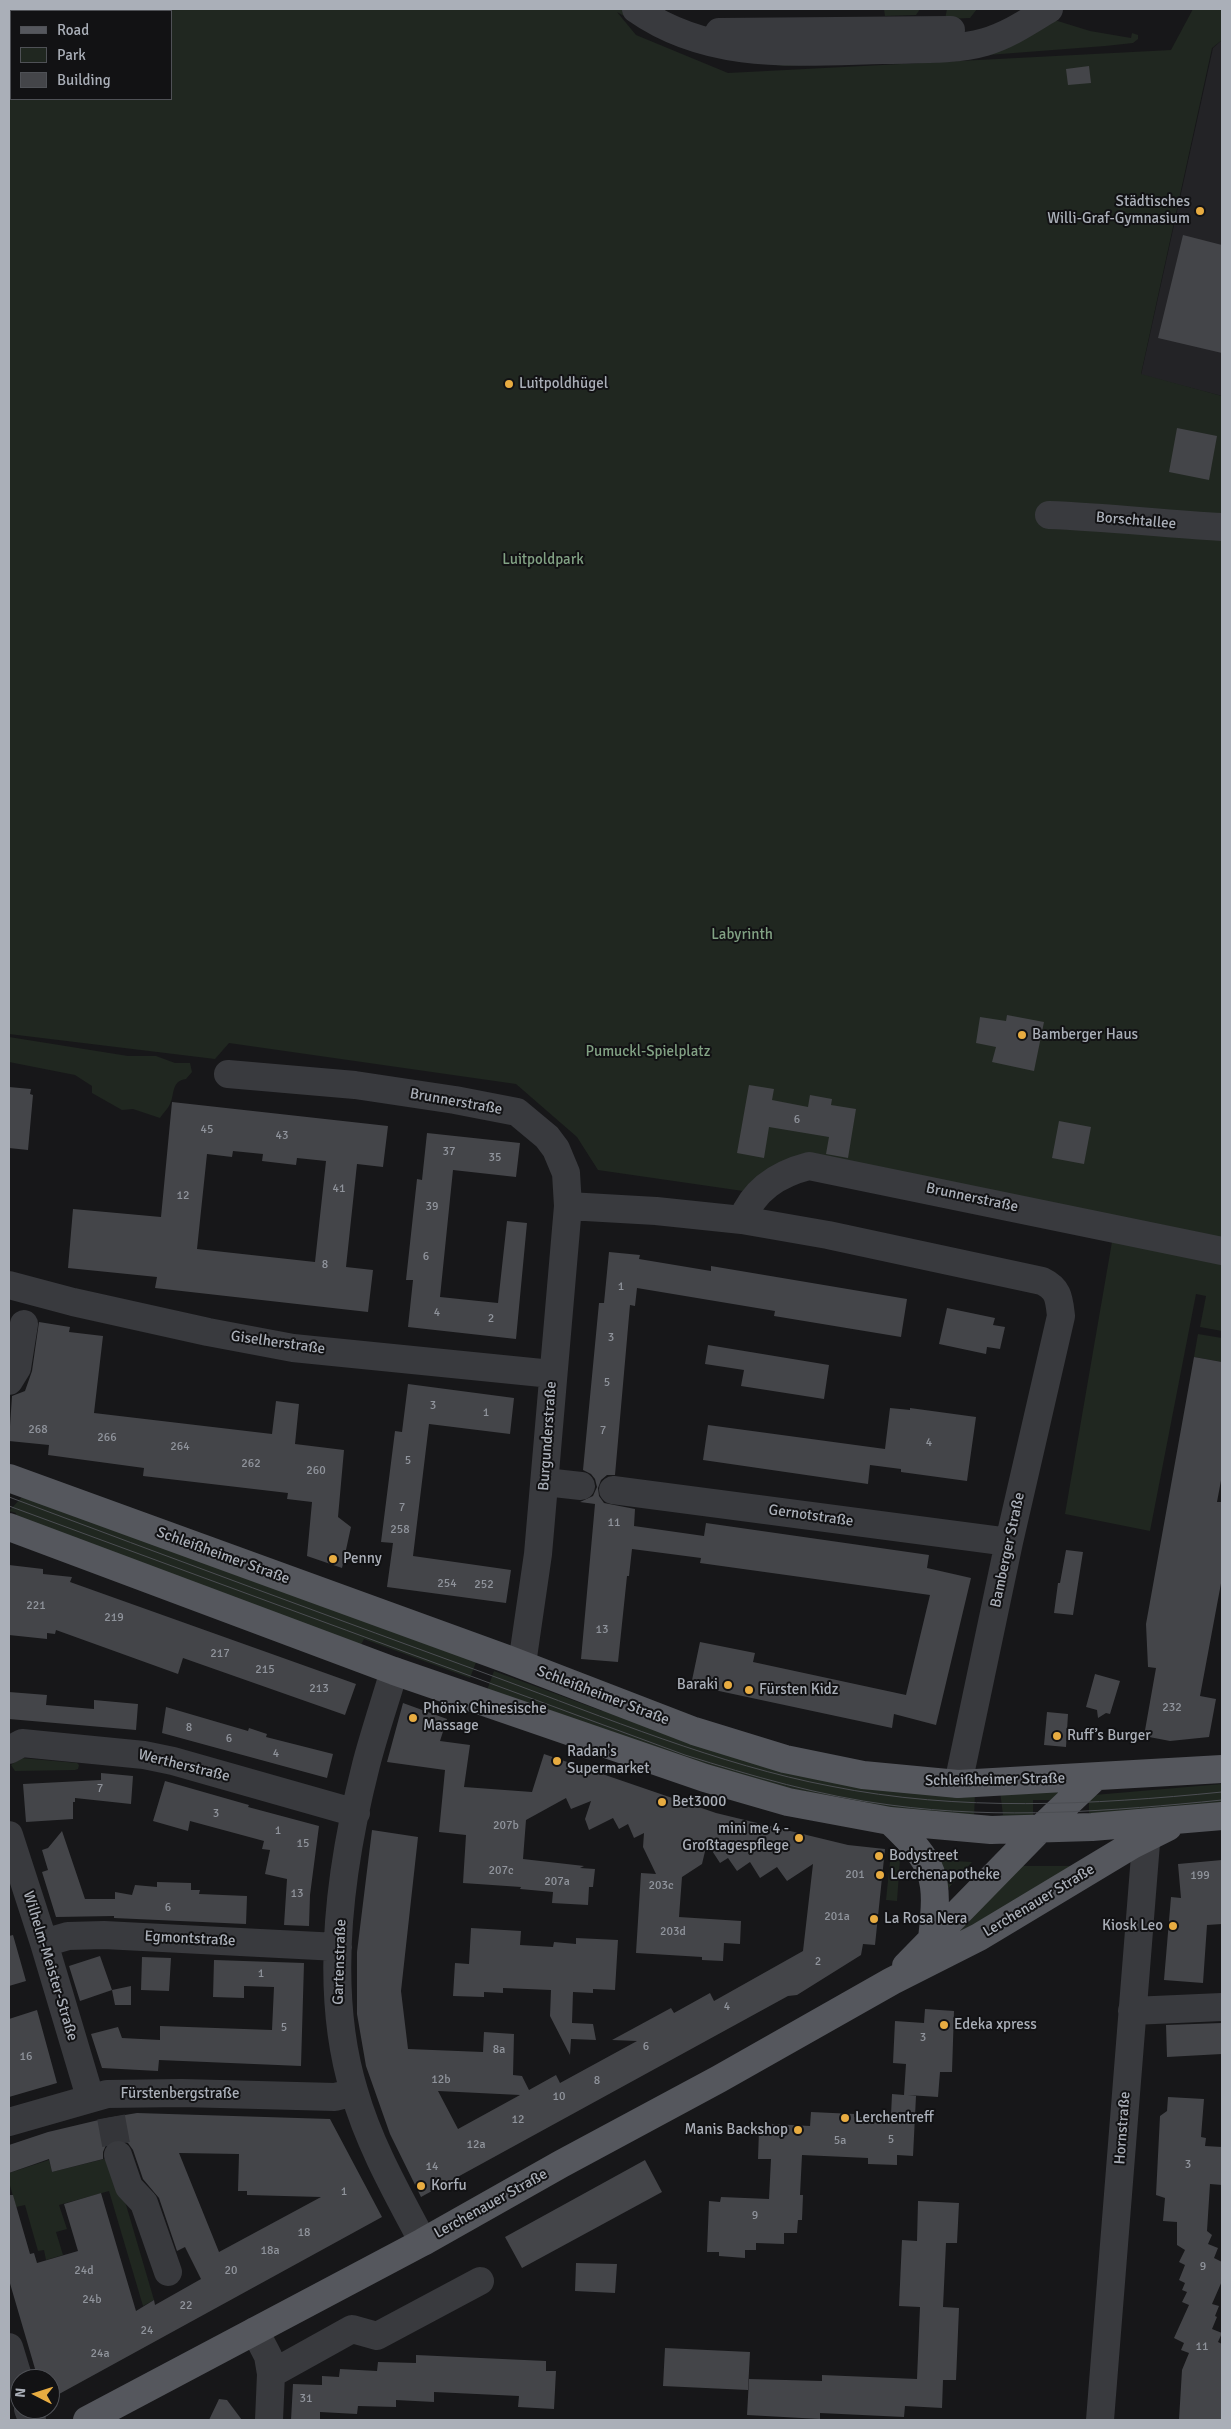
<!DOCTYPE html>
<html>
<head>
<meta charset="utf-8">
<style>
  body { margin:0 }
  #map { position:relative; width:1231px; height:2429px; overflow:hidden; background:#171719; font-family:Signika,sans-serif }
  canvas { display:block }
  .frame { position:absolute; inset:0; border:10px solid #aaafb8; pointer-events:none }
  .legend { position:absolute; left:10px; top:10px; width:162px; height:90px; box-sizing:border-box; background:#121214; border:1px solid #4f5156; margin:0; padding:6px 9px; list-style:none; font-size:15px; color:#aaafb8 }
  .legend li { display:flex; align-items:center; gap:10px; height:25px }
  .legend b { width:25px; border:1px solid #4f5156 }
  .north { position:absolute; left:10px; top:2369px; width:50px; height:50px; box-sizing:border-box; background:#121214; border:1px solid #4f5156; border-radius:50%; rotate:275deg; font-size:14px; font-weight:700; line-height:20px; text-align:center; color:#aaafb8 }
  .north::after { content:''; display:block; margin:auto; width:18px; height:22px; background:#e8ac41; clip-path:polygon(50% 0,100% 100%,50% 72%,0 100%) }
</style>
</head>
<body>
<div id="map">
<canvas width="1231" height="2429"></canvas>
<div class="frame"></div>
<ul class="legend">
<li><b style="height:6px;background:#55575d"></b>Road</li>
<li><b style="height:14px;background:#202720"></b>Park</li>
<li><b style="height:14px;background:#444549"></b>Building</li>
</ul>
<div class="north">N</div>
</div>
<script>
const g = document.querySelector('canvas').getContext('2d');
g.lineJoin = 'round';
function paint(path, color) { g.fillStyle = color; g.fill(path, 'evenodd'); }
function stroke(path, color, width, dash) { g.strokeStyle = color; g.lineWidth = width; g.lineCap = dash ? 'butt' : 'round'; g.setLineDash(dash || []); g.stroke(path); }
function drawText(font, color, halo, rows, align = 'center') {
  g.font = font + ' Signika,sans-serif'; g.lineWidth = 4; g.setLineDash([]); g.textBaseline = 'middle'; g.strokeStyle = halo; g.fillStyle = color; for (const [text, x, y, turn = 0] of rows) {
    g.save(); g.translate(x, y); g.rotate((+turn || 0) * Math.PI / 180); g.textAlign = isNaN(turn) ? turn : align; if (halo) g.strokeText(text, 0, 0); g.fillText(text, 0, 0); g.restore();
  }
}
const built = new Path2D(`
  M1222,40V396L1141,375L1213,48Z`);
const green = new Path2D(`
  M9,9H622L642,21L640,25L617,12L636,35L728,73L1171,50L1193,9H1222V40L1212,48L1141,374L1222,396V1249L809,1166L743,1191L598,1170L577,1137L516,1084L229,1043L215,1059L9,1034ZM11,11H171V99H11Z
  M884,9H920L916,15L885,16Z
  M947,9H977L970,18L945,19Z
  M1048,18L1090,31L1131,38L1132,33L1138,35V39L1133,43L1105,46L897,62L785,66L756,63L893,53Z
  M9,1037L128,1056H156L175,1063H190L192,1072L186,1079C171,1081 175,1094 170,1104C168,1109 163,1113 160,1118L133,1109L122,1110L92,1093V1086L75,1075L9,1062Z
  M1113,1236L1222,1260V1331L1200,1327L1206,1296L1196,1294L1150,1531L1065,1514Z
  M1198,1334L1222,1338V1362L1194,1357Z
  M22,1497L478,1657L470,1678L364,1639L360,1647L14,1519L16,1513L9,1511Z
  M494,1671L602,1711L605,1704L975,1792L974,1819L925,1815L747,1780L486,1693Z
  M21,1758L77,1763L79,1765L78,1769L75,1770L15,1771L11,1765Z
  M1222,1784V1805L1089,1814V1799L1094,1795Z
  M1000,1791H1061L1052,1800H1033V1816L999,1819V1816L1003,1815Z
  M891,1852L898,1855L900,1860L897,1901L886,1900Z
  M935,1860L972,1862L944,1893Z
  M1021,1866H1080L944,1945Z
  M112,2157L154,2300L143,2306L109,2191L59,2205L67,2229L56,2232L63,2255L46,2260L44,2250L38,2251L25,2205L16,2207L9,2182V2173L49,2160L52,2172Z`);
const building = new Path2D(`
  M1089,66L1091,83L1068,85L1066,69Z
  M1183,235L1222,245V353L1158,338Z
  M1177,428L1217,436L1209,480L1169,472Z
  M1007,1015L1044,1022L1034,1071L992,1062L996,1047L976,1043L980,1017L1006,1021Z
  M749,1085L774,1089L772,1100L808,1107L810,1095L832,1099L831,1105L856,1109L848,1158L826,1154L829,1137L769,1127L764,1158L737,1153Z
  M9,1087L31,1089L30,1094L33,1095L28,1150L9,1148Z
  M172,1102L388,1126L383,1167L357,1164L346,1267L373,1270L368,1312L155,1288L157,1277L68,1268L73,1209L161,1217ZM233,1151L263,1154L262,1161L296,1165L297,1158L326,1161L315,1262L197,1249L207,1154L232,1157Z
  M1059,1121L1091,1127L1084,1164L1052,1158Z
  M427,1133L520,1143L516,1177L453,1170L440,1297L498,1303L507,1221L527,1223L516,1339L408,1327L413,1280H406L417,1179L422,1180Z
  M609,1252L640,1255L639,1259L711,1271V1266L907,1299L901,1337L774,1316L775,1311L637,1288L635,1306L630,1305L615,1475H607L601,1480L598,1488L599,1496L604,1503L635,1509L634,1526L704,1536L706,1523L929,1555L927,1568L971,1578L936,1725L894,1714L892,1728L691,1685L700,1642L755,1653L753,1662L906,1695L930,1595L700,1563L701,1558L632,1549L629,1576H627L618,1662L581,1659L595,1504L580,1502L593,1496L597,1487L595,1479L591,1474L583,1470L599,1303H604Z
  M947,1308L995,1318L993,1325L1005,1327L1000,1349L987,1347L986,1354L939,1344Z
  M39,1322L70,1327L69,1332L103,1336L94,1413L272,1434L276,1401L299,1404L295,1444L344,1450L338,1517L351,1527L342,1568L307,1556L312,1502L287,1499L288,1493L143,1476L144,1468L48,1455L49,1445L9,1441L12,1396L25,1391L32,1371Z
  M708,1345L829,1365L824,1399L741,1386L744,1370L705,1364Z
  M1194,1357L1222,1362V1475L1217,1502H1222V1578L1200,1696L1216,1699L1209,1737L1170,1741L1144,1736L1156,1668L1148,1667L1146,1624Z
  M408,1384L514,1398L510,1434L429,1424L413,1556L511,1570L506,1603L387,1587L393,1543L381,1542L395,1431L402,1432Z
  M890,1408L910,1410V1408L976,1417L967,1481L901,1472V1469L870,1465L868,1484L703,1460L708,1425L885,1449Z
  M1066,1550L1083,1552L1073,1615L1054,1613L1058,1583H1060Z
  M9,1565L43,1569V1574L72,1577L70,1582L356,1684L345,1715L183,1658L178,1674L56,1630L55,1634L47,1633V1639L9,1635Z
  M1095,1674L1120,1681L1110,1714L1106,1713L1098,1718L1097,1710L1086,1707Z
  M9,1692L47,1695L46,1705L94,1709V1700L138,1704L136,1730L9,1719Z
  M403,1703L447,1719L440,1741L470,1745L464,1787L532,1792L544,1754L716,1813L848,1845L885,1849L875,1945L863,1944L861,1955L797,1995L788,1996L421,2197L390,2134L366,2066L357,2014V1952L372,1830L418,1837L401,1991L408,2049L483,2052L484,2032L514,2034L513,2075L522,2076L529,2090L556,2075L560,2083L637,2041L612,2040L671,2008L674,2013L710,1993L714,2001L803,1951L813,1864L787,1881L777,1867L760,1878L750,1862L737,1871L728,1858L720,1863L707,1843L702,1864L682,1877L679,1917L741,1921L740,1944L724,1943L723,1961L702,1960V1957L636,1953L641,1873L656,1874L643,1847L644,1833L634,1838L628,1824L619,1829L613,1818L589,1830L585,1819L591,1801L571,1809L566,1798L526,1820L523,1859L584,1866L580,1868L595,1869L593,1887H589L588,1905L552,1903L553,1892L520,1889L521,1887L463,1883L466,1835L439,1832L445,1770L387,1762ZM438,2091L520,2095L458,2129Z
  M166,1707L248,1731L249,1728L267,1734L266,1737L333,1754L327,1778L162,1733Z
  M1047,1712L1068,1714L1066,1747L1044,1745Z
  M101,1773L133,1776L131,1804L75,1798V1802H73V1819L26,1822L23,1784L101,1780Z
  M165,1781L249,1805L248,1807L319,1826L310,1895L309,1926L284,1925L287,1879L265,1874L270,1850L262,1849L264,1841L190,1821L188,1831L153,1821Z
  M62,1831L85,1899H115V1892L132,1895L135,1885L157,1887V1882L191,1883V1890H200L199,1894L247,1896L246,1924L114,1918V1916L56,1917L42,1872L48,1870L42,1850L48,1848Z
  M1222,1860V1924L1207,1925L1203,1983L1164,1980L1171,1897L1181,1898L1178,1864Z
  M471,1928L521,1931L520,1945L553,1947L554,1942L576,1944V1938L618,1940L615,1990L593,1989V1993L573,1992L572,2023L593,2024L596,2040L571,2039L570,2055L550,2016L551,1990L503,1988V1993L484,1992V1997L453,1996L455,1963L469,1964Z
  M13,1935L26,1981L9,1986V1936Z
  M100,1956L112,1990L80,2001L69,1966Z
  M142,1957L171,1958L169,1991L141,1990Z
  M214,1960L304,1963L301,2066L159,2060L158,2071L102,2068L91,2034L118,2027L122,2038L160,2040V2026L272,2030L274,1987L244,1986V1998L213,1997Z
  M131,1986V2005H115L112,1990Z
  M925,2009L954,2011L952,2072H940L938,2097L908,2095L916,2096L913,2156L897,2155V2165L868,2164V2158L802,2155L800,2195H803L802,2220H798L797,2233H784V2244L756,2243V2250H745V2258L719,2256V2252H707L709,2201L720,2202L721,2197L769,2199L771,2159H758L759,2130L771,2131L772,2124L810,2126L811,2112L854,2114V2117L885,2118V2115H891L892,2094L904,2095L906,2064L893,2063L895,2021L924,2023Z
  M37,2010L57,2083L9,2097V2019Z
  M1222,2023V2054L1167,2057L1166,2025Z
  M1168,2097L1204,2099L1201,2137L1206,2138L1205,2146L1222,2147V2185L1210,2184L1207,2231L1212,2235L1208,2244L1218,2248L1214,2258L1222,2262V2281L1212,2304L1219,2306L1215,2316L1217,2317L1212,2329L1222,2333L1218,2342L1222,2344V2420H1179L1182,2370L1189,2353L1181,2350L1184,2343L1174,2338L1189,2305L1182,2302L1187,2292L1182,2290L1185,2283L1179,2280L1185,2265L1179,2262L1185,2250L1177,2245V2222L1163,2221L1165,2198L1156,2195L1160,2116L1167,2111Z
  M137,2113L330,2119L382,2217L50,2399V2379H38L9,2280V2195H13L30,2254L34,2253L37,2263L78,2251L64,2204L101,2193L136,2311L154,2300L155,2305L201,2279L185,2247L177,2251L159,2198L143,2179L133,2150L128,2143L120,2140H112L106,2145L103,2152V2159L52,2172L49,2159L9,2173V2145L48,2132L107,2118ZM179,2153L239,2154L238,2191H247V2195L321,2197L219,2252Z
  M645,2160L662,2192L522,2268L505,2237Z
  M918,2201L959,2203L957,2243H946L943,2307L959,2308L956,2380H943L942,2408L905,2406L904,2417L820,2413V2419L747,2415L749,2379L822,2381V2375L917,2379L920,2307L899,2306L902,2240L917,2241Z
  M576,2263L617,2264L615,2293L575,2291Z
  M665,2348L750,2352L748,2390L663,2386Z
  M416,2355L546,2361V2371H556L554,2409L518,2407L519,2396L434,2392V2402L396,2400V2407L358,2406L357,2414L320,2412V2420H291L293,2384L322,2385V2376L339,2377L340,2369L377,2371L378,2362L416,2363Z
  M219,2399L227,2400L242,2420H209Z`);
const minorTunnel = new Path2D(`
  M111,2117L118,2155`);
const minor = new Path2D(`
  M636,9C710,61 798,52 883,50C916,49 954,51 985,42C1009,35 1029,21 1049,9
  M719,32L951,30
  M1049,515C1107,517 1164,524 1222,527
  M228,1074L355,1085L455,1100L517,1112L547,1137L556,1149L566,1173L568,1206L656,1211L742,1220L828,1235L1042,1281C1059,1289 1059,1299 1061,1316L1009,1542L958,1784
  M742,1220C754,1189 778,1174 809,1166L1222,1251
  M9,1285L73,1302L208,1332L293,1348L552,1374
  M9,1381L17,1368L24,1324
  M545,1482L581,1486
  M613,1490L1009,1542
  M522,1664L538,1554L568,1206
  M394,1671C385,1702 374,1734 366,1765C340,1867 323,1989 354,2091C369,2144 397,2193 423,2242
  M9,1750L22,1743L144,1755L173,1761L356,1813
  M9,1835L44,1943L90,2097
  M44,1943L68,1936L104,1935L338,1947
  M1132,2011L1222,2007
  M9,2122L107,2094L182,2093L335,2097L354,2092
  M118,2155L129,2187L144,2203L168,2272
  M255,2331L268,2356L271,2374L269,2420
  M9,2347L20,2383
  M271,2374L352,2329L377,2336L480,2281
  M28,2409L32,2420
  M1100,2420L1146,1843L1149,1836`);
const major = new Path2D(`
  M9,1478L507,1659L694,1731L785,1759L863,1775L958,1784L1222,1769
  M9,1527L394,1671L705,1778L788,1802L890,1821L991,1830L1092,1827L1222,1816
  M890,1821C936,1865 939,1876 932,1939
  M906,1966L1038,1831L1094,1778
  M87,2420L423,2242L561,2164L719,2079L892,1981L979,1937L1132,1845L1168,1827`);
const tram = new Path2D(`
  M673,9H708
  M9,1497C171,1558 334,1618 498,1678C604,1717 719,1765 830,1786C959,1812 1092,1805 1222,1792
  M9,1506L685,1755C752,1776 820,1796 890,1805C1001,1820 1112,1811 1222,1800`);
const markers = [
  [1200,211,5,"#e8ac41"],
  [509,384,5,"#e8ac41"],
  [1022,1035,5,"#e8ac41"],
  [333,1559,5,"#e8ac41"],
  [728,1685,5,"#e8ac41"],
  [749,1690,5,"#e8ac41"],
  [413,1718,5,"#e8ac41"],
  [1057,1736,5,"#e8ac41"],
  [557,1761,5,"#e8ac41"],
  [662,1802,5,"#e8ac41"],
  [799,1838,5,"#e8ac41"],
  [879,1856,5,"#e8ac41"],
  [880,1875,5,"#e8ac41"],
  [874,1919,5,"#e8ac41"],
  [1173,1926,5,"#e8ac41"],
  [944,2025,5,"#e8ac41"],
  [845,2118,5,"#e8ac41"],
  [798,2130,5,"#e8ac41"],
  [421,2186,5,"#e8ac41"]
];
const numberNames = [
  ["6",797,1120],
  ["45",207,1130],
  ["43",282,1136],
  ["37",449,1152],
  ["35",495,1158],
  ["41",339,1189],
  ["12",183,1196],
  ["39",432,1207],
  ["6",426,1257],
  ["8",325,1265],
  ["1",621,1287],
  ["4",437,1313],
  ["2",491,1319],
  ["3",611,1338],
  ["5",607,1383],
  ["3",433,1406],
  ["1",486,1413],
  ["268",38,1430],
  ["7",603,1431],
  ["266",107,1438],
  ["4",929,1443],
  ["264",180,1447],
  ["5",408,1461],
  ["262",251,1464],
  ["260",316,1471],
  ["7",402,1508],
  ["11",614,1523],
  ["258",400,1530],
  ["254",447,1584],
  ["252",484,1585],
  ["221",36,1606],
  ["219",114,1618],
  ["13",602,1630],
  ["217",220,1654],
  ["215",265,1670],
  ["213",319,1689],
  ["232",1172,1708],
  ["8",189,1728],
  ["6",229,1739],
  ["4",276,1754],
  ["7",100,1789],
  ["3",216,1814],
  ["207b",506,1826],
  ["1",278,1831],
  ["15",303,1844],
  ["207c",501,1871],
  ["201",855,1875],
  ["199",1200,1876],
  ["207a",557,1882],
  ["203c",661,1886],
  ["13",297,1894],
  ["6",168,1908],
  ["201a",837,1917],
  ["203d",673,1932],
  ["2",818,1962],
  ["1",261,1974],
  ["4",727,2007],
  ["5",284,2028],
  ["3",923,2038],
  ["6",646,2047],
  ["8a",499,2050],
  ["16",26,2057],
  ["12b",441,2080],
  ["8",597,2081],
  ["10",559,2097],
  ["12",518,2120],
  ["5",891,2140],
  ["5a",840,2141],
  ["12a",476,2145],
  ["3",1188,2165],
  ["14",432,2167],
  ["1",344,2192],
  ["9",755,2216],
  ["18",304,2233],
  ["18a",270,2251],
  ["9",1203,2267],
  ["24d",84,2271],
  ["20",231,2271],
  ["24b",92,2300],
  ["22",186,2306],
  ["24",147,2331],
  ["11",1202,2347],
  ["24a",100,2354],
  ["31",306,2399]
];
const poiNames = [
  ["Städtisches",1190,202,"right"],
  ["Willi-Graf-Gymnasium",1190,219,"right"],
  ["Luitpoldhügel",519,384],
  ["Bamberger Haus",1032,1035],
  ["Penny",343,1559],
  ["Baraki",718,1685,"right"],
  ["Fürsten Kidz",759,1690],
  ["Phönix Chinesische",423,1709],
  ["Massage",423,1726],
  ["Ruff’s Burger",1067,1736],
  ["Radan's",567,1752],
  ["Supermarket",567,1769],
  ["Bet3000",672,1802],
  ["mini me 4 -",789,1829,"right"],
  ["Großtagespflege",789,1846,"right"],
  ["Bodystreet",889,1856],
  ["Lerchenapotheke",890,1875],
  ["La Rosa Nera",884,1919],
  ["Kiosk Leo",1163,1926,"right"],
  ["Edeka xpress",954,2025],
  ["Lerchentreff",855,2118],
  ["Manis Backshop",788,2130,"right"],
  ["Korfu",431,2186]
];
const streetNames = [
  ["Borschtallee",1136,521,5],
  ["Brunnerstraße",456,1102,10],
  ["Brunnerstraße",972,1198,12],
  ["Giselherstraße",278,1343,8],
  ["Burgunderstraße",548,1436,-86],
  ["Gernotstraße",811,1516,8],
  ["Bamberger Straße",1008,1550,-78],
  ["Schleißheimer Straße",223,1556,20],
  ["Schleißheimer Straße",603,1696,21],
  ["Wertherstraße",184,1766,14],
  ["Schleißheimer Straße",995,1780,-1],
  ["Lerchenauer Straße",1039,1901,-31],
  ["Egmontstraße",190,1939,3],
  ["Gartenstraße",340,1962,-88],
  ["Wilhelm-Meister-Straße",50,1966,73],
  ["Fürstenbergstraße",180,2094],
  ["Hornstraße",1123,2128,-86],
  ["Lerchenauer Straße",491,2204,-29]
];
const parkNames = [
  ["Luitpoldpark",543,560],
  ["Labyrinth",742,935],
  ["Pumuckl-Spielplatz",648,1052]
];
paint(built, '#232326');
paint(green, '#202720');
paint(building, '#444549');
stroke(minorTunnel, '#343539', 28, [28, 14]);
stroke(minor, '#393a3e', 28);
stroke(major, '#55575d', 28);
stroke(tram, '#4c4e53', 1);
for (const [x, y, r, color] of markers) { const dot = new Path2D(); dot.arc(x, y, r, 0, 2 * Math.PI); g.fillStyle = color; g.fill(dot); stroke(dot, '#121214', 2); }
drawText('12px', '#90949c', null, numberNames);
drawText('15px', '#aaafb8', '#121214', poiNames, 'left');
drawText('15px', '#aaafb8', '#121214', streetNames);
drawText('15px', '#82a284', '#121214', parkNames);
</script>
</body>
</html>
